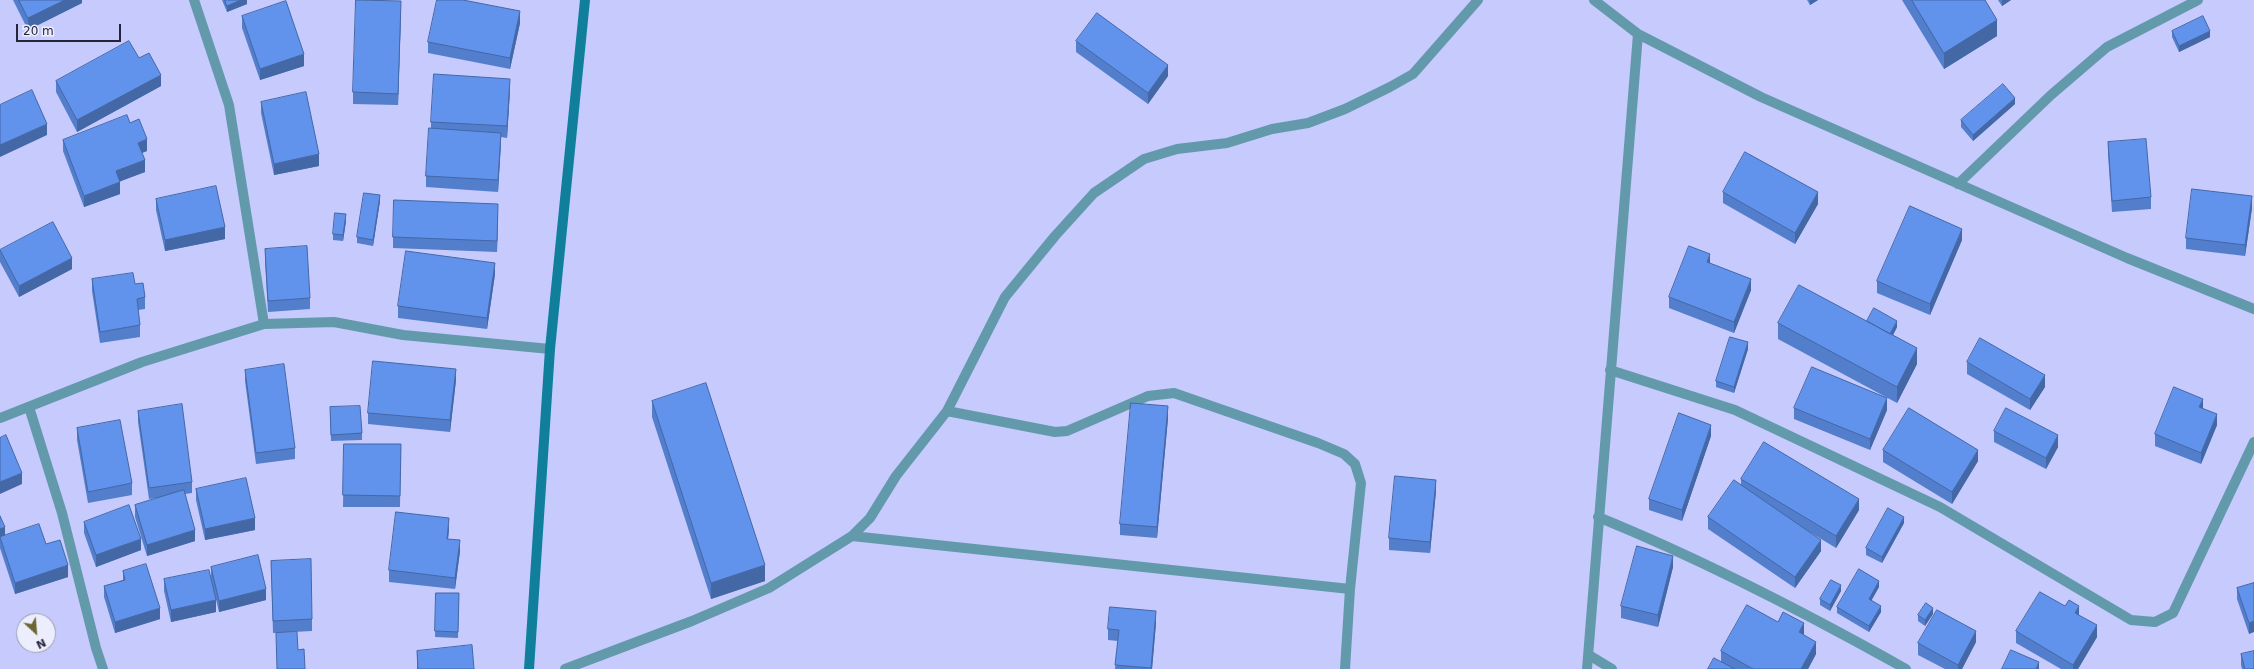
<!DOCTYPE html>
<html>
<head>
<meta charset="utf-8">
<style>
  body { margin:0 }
  #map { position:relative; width:2254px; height:669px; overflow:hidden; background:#c6cafc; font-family:"DejaVu Sans",sans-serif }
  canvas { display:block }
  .north { position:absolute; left:16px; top:613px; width:40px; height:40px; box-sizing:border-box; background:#eceefd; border:1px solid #9c9eae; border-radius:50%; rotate:154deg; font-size:11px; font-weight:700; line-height:16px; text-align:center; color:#242538 }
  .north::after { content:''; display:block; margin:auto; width:14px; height:18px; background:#6d6632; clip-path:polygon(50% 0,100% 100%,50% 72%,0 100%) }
  .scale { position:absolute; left:16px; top:24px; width:105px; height:18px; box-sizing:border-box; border:2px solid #242538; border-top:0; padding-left:5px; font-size:12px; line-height:14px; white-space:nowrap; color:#242538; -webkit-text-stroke:3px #eceefd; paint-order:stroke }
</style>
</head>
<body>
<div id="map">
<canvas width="2254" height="669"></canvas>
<div class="north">N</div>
<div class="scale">20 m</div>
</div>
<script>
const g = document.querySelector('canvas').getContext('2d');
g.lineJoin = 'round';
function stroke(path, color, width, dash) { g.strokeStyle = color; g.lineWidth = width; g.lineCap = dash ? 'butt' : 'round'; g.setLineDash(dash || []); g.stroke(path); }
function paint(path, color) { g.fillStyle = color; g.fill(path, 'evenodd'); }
const street = new Path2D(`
  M194,0L229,105L264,324
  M1594,0L1638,34L1761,97L2127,258L2254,309
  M1958,184L2051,95L2107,47L2198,0
  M1610,370L1735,410L1940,507L2131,620L2155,622L2173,613L2254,442
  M29,407L62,513L96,648L103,669
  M947,411L1055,432L1067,431L1148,396L1174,393L1318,443L1344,454L1355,464L1361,483L1350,589L1345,669
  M0,418L142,362L264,324L334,322L403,335L550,349
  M1598,517C1704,560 1806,613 1906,669
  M852,536L1350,589
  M1589,655L1612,669
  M565,669L692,621L769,588L852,536L870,518L896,476L947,411L1005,297L1055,236L1094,193L1144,159L1177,149L1227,143L1272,129L1308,123L1345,109L1390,87L1413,74L1478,0
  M1587,669L1638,34`);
const secondary = new Path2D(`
  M529,669L550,349L585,0`);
const wall = new Path2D(`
  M13,0H82V3L28,30Z
  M222,0H247V4L227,12Z
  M1807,0H1818L1810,5Z
  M1902,0H1985L1997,36L1944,69Z
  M1998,0H2011L2002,6Z
  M401,12L398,105L353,104V92Z
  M242,16L304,66L260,80L242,28Z
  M520,23L510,69L428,53V42Z
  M2172,31L2210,37L2179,52L2172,37Z
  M1076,41L1168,76L1148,104L1076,52Z
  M139,58L161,86L77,132L56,92V81Z
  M510,90L507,138L501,137L498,192L426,187V176L431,128V122Z
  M261,102L319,166L274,175L261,113Z
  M2015,104L1973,141L1961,127V120Z
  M130,123L147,151L142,153L145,172L120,181V194L84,207L63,151V140Z
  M2108,142L2151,197V209L2112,212L2108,154Z
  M1723,192L1818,204L1795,244L1723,203Z
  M156,199L225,239L165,251L156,210Z
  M380,201L373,246L357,243V237Z
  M2252,208L2245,256L2186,249V238Z
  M498,215L497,252L393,248V237Z
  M346,221L343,241L333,240V234Z
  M1962,240L1930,315L1877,293V281Z
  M265,249L310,298V309L268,312L265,261Z
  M0,250L72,269L19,297L0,262Z
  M495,274L487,329L398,318V306Z
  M92,279L135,284L145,297V309L138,310L140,325V337L100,343L92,291Z
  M1751,290L1734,333L1669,308V297Z
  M1867,321L1897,327L1893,335L1917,364L1897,403L1778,339V323Z
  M1748,349L1734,393L1716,387V381Z
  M1967,362L2045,387L2030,410L1967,374Z
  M245,370L295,448V459L256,464L245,381Z
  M456,380L450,432L368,424V413Z
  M652,401L765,581L711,599L652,417Z
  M1794,408L1887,410L1870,450L1794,419Z
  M2203,408L2217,425L2201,464L2155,446V434Z
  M138,411L192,482V493L185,494L195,541L147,556L135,517V505L158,498L149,499L138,422Z
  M330,413L362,433V440L331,441Z
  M1168,418L1157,538L1120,535V524Z
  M77,428L132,483V495L88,503L77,440Z
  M1994,431L2058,447L2046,469L1994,442Z
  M1711,436L1682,521L1649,510V499Z
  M344,444H401L400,507H343Z
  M1883,450L1978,461L1952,504L1883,462Z
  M1741,479L1859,510L1836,548L1808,531L1821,551L1795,588L1708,529V517L1741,485Z
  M196,489L255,530L205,540L196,500Z
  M1436,491L1430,553L1389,550V538Z
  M0,516L5,536L46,544L68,577L15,594L0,548Z
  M84,522L141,550L96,567L84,533Z
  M1904,523L1882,563L1866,555V548Z
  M449,529L448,539L460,551L455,589L389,582V570Z
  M271,561L312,619V631L273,633Z
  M211,567L266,600L219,612L212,583L216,612L171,622L164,591V579L211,578Z
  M1673,567L1658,627L1621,618V606Z
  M123,571L160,619L115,633L104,597V586L123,580Z
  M2254,583L2249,634L2237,599V588Z
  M1879,587L1871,600L1881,612L1869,632L1837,613V607Z
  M1841,591L1830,611L1820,605V599Z
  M436,593H459L458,638L435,637Z
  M1933,614L1925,626L1918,621V615Z
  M2079,615L2097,637L2078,669H2061L2016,643V631Z
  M1778,622L1804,635L1816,654L1808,669H1708L1721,661V651Z
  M1156,623L1152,669H1115L1118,641L1108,640V629Z
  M1976,642L1962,669H1945L1918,655V643Z
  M417,651L474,669H417Z
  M2241,654L2254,669H2242L2241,665Z`);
const shadedWall = new Path2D(`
  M65,0H82V3L28,30V18Z
  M241,0H247V4L227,12V6Z
  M1810,0H1818L1810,5Z
  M2002,0H2011L2002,6Z
  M401,1V12L398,105V94Z
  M520,11V23L510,69V58Z
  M1997,20V36L1944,69V53Z
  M2210,31V37L2179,52V46Z
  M304,54V66L260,80V69Z
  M1168,65V76L1148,104V93Z
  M161,75V86L77,132V120Z
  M510,79V90L507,138V126Z
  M2015,98V104L1973,141V135Z
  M47,124V135L0,157V145Z
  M501,133V144L498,192V180Z
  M147,139V151L138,154V143Z
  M319,154V166L274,175V164Z
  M145,160V172L116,183V171Z
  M120,182V194L84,207V196Z
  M1818,192V204L1795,244V233Z
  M380,195V201L373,246V240Z
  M2252,196V208L2245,256V245Z
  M498,204V215L497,252V241Z
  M346,214V221L343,241V235Z
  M225,227V239L165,251V240Z
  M1962,229V240L1930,315V304Z
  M1710,254V266L1707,262Z
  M72,258V269L19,297V286Z
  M495,263V274L487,329V318Z
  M1751,279V290L1734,333V322Z
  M1897,321V327L1890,341V335Z
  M1748,342V349L1734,393V387Z
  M1917,348V364L1897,403V387Z
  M456,369V380L450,432V420Z
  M2045,375V387L2030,410V399Z
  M1887,398V410L1870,450V439Z
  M2203,399V410L2199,407Z
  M1168,406V418L1157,538V527Z
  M2217,414V425L2201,464V453Z
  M1711,425V436L1682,521V510Z
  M2058,435V447L2046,469V458Z
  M1978,450V461L1952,504V492Z
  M22,473V484L0,494V482Z
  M1436,480V491L1430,553V542Z
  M1859,499V510L1836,548V536Z
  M1904,517V523L1882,563V557Z
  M255,518V530L205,540V529Z
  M449,518V529L447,550V539Z
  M5,527V538L0,537V540V529Z
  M195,530V541L147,556V545Z
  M141,539V550L96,567V555Z
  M460,540V551L455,589V578Z
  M1821,540V551L1795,588V577Z
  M1673,556V567L1658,627V615Z
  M68,565V577L15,594V583Z
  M765,565V581L711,599V583Z
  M1879,581V587L1869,605V599Z
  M1841,585V591L1830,611V605Z
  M266,589V600L219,612V601Z
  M216,600V612L171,622V610Z
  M1881,606V612L1869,632V626Z
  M2079,606V618L2075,613Z
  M160,608V619L115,633V622Z
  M1933,608V614L1925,626V620Z
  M1156,611V623L1152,669H1151Z
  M2254,621V632L2249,634V623Z
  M1804,623V635L1799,632Z
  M2097,625V637L2078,669H2073V665Z
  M1976,631V642L1962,669H1958V665Z
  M1816,642V654L1808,669H1801Z
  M2039,662V669H2036Z`);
const building = new Path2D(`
  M19,0H65L28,18Z
  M225,0H241L227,6Z
  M356,0L401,1L398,94L353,92Z
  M437,0H463L520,11L510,58L428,42Z
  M1912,0H1985L1997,20L1944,53Z
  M286,1L304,54L260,69L242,16Z
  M1097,13L1168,65L1148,93L1076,41Z
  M2203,16L2210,31L2179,46L2172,31Z
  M129,41L139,58L149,53L161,75L77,120L56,81Z
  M434,74L510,79L507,126L431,122Z
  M2003,84L2015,98L1973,135L1961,120Z
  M32,90L47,124L0,145V105Z
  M306,92L319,154L274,164L261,102Z
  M127,115L130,123L139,119L147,139L138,143L145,160L116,171L120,182L84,196L63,140Z
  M429,128L501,133L498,180L426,176Z
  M2146,139L2151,197L2112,201L2108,142Z
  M1745,152L1818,192L1795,233L1723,192Z
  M216,186L225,227L165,240L156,199Z
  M2192,189L2252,196L2245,245L2186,238Z
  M364,193L380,195L373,240L357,237Z
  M394,200L498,204L497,241L393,237Z
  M1910,206L1962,229L1930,304L1877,281Z
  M335,213L346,214L343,235L333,234Z
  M53,222L72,258L19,286L0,250Z
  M307,246L310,298L268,301L265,249Z
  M1689,246L1710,254L1707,262L1751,279L1734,322L1669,297Z
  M406,251L495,263L487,318L398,306Z
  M133,273L135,284L143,283L145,297L137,299L140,325L100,332L92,279Z
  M1799,285L1917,348L1897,387L1778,323Z
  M1874,308L1897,321L1890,334L1867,321Z
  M1730,337L1748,342L1734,387L1716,381Z
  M1980,338L2045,375L2030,399L1967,362Z
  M373,361L456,369L450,420L368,413Z
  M284,364L295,448L256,453L245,370Z
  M1812,367L1887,398L1870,439L1794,408Z
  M706,383L765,565L711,583L652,401Z
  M2174,387L2203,399L2199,407L2217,414L2201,453L2155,434Z
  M1131,403L1168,406L1157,527L1120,524Z
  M182,404L192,482L149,488L138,411Z
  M360,406L362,433L331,435L330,407Z
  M1909,408L1978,450L1952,492L1883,450Z
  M2006,408L2058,435L2046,458L1994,431Z
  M1679,413L1711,425L1682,510L1649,499Z
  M120,420L132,483L88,492L77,428Z
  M6,435L22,473L0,482V438Z
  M1764,442L1859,499L1836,536L1741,479Z
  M344,444H401L400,496L343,495Z
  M1395,476L1436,480L1430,542L1389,538Z
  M246,478L255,518L205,529L196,489Z
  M1734,480L1821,540L1795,577L1708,517Z
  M184,490L195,530L147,545L135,505Z
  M129,505L141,539L96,555L84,522Z
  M1888,508L1904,517L1882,557L1866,548Z
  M396,512L449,518L447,539L460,540L455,578L389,570Z
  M0,516L5,527L0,529Z
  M39,524L46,544L60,540L68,565L15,583L0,537Z
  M1637,546L1673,556L1658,615L1621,606Z
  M258,555L266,589L219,601L211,567Z
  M311,559L312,619L273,621L271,561Z
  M146,564L160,608L115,622L104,586L125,580L123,571Z
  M1859,569L1879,581L1869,599L1881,606L1869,626L1837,607Z
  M209,570L216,600L171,610L164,579Z
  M1831,580L1841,585L1830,605L1820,599Z
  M2254,583V621L2249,623L2237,588Z
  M2040,592L2065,606L2069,600L2079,606L2075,613L2097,625L2073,665L2016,631Z
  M436,593H459L458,632L435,631Z
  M1926,603L1933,608L1925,620L1918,615Z
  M1747,605L1778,622L1783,612L1804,623L1799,632L1816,642L1801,669H1753L1721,651Z
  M1110,607L1156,611L1151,668L1115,665L1119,630L1108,629Z
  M1937,610L1976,631L1958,665L1918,643Z
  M297,632L298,650L304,649L305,669H277L276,633Z
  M472,645L474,669H418L417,651Z
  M2011,650L2039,662L2036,669H2002Z
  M2254,651V669H2245L2241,654Z
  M1714,658L1735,669H1708Z`);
stroke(street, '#629aac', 10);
stroke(secondary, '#0f7f9b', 10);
paint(wall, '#537ecc');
paint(shadedWall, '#4467a6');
paint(building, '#6193ed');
stroke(building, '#4467a6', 1);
</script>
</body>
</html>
